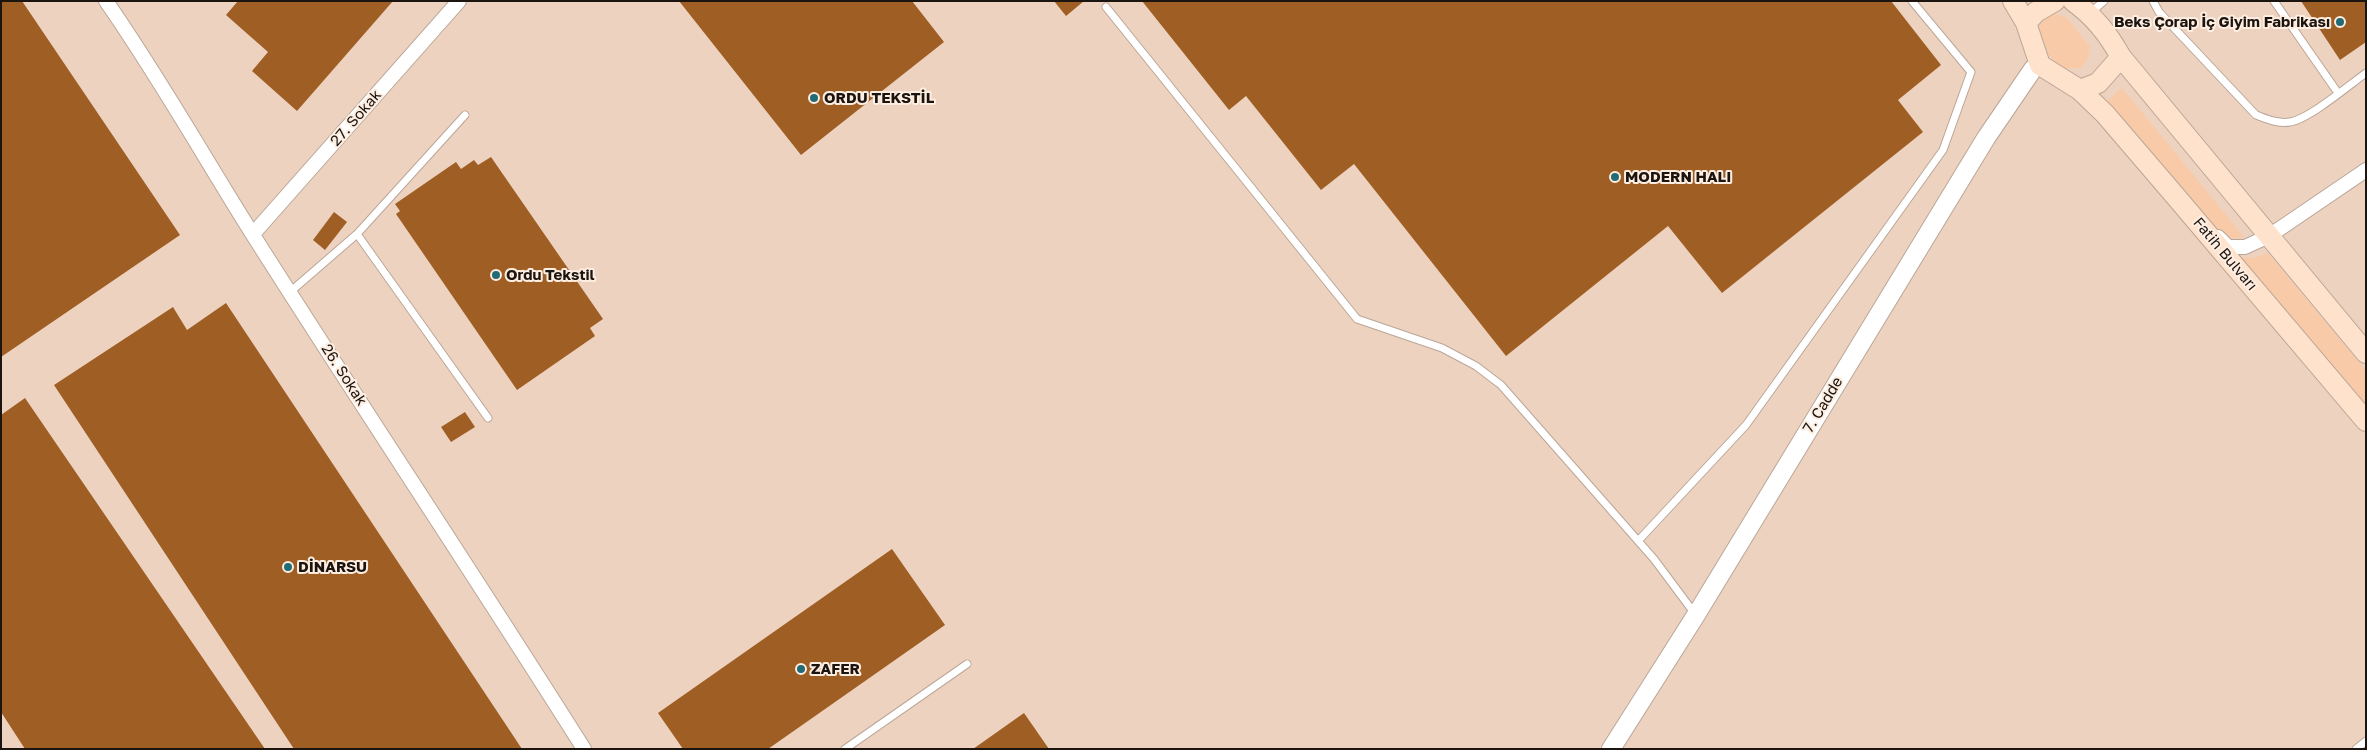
<!DOCTYPE html>
<html>
<head>
<meta charset="utf-8">
<style>
  body { margin:0 }
  #map { position:relative; width:2367px; height:750px; overflow:hidden; background:#f3dfd0; font-family:"Golos Text",sans-serif }
  canvas { display:block }
  .frame { position:absolute; inset:0; border:2px solid #1b140f; pointer-events:none }
</style>
</head>
<body>
<div id="map">
<canvas width="2367" height="750"></canvas>
<div class="frame"></div>
</div>
<script>
const g = document.querySelector('canvas').getContext('2d');
g.lineJoin = 'round';
function paint(path, color) { g.fillStyle = color; g.fill(path, 'evenodd'); }
function stroke(path, color, width, dash) { g.strokeStyle = color; g.lineWidth = width; g.lineCap = dash ? 'butt' : 'round'; g.setLineDash(dash || []); g.stroke(path); }
function drawText(font, color, halo, rows, align = 'center') {
  g.font = font + ' "Golos Text",sans-serif'; g.lineWidth = 4; g.setLineDash([]); g.textBaseline = 'middle'; g.strokeStyle = halo; g.fillStyle = color; for (const [text, x, y, turn = 0] of rows) {
    g.save(); g.translate(x, y); g.rotate((+turn || 0) * Math.PI / 180); g.textAlign = isNaN(turn) ? turn : align; if (halo) g.strokeText(text, 0, 0); g.fillText(text, 0, 0); g.restore();
  }
}
const built = new Path2D(`
  M1,1H2366V749H1Z`);
const green = new Path2D(`
  M2051,13L2066,17L2090,47L2087,60L2081,68L2062,69L2038,43L2039,26Z
  M2122,88L2244,237L2231,239L2220,235L2104,104Z
  M2268,253L2366,371V410L2239,257L2254,258Z`);
const building = new Path2D(`
  M1,1H22L180,235L1,357Z
  M238,1H393L297,111L252,71L268,52L226,15Z
  M679,1H912L944,42L801,155Z
  M1054,1H1084L1066,16Z
  M1142,1H1891L1941,65L1898,100L1923,132L1722,293L1668,226L1506,356L1354,164L1321,190L1246,96L1229,110Z
  M2301,1H2366V42L2340,60Z
  M491,157L603,319L590,328L595,336L517,390L396,214L400,211L395,204L456,162L461,169L474,160L478,165Z
  M334,212L347,222L325,250L313,240Z
  M226,303L522,749H294L54,385L173,307L187,330Z
  M25,398L265,749H25L1,712V415Z
  M465,412L475,427L451,442L441,427Z
  M892,549L945,625L768,749H683L658,713Z
  M1024,713L1049,749H973Z`);
const service = new Path2D(`
  M2153,1L2159,12L2256,115C2267,119 2278,124 2290,122C2309,119 2348,86 2366,73
  M2274,1L2338,93
  M1106,7L1357,319L1442,348L1476,366L1501,385L1654,559L1695,614
  M2090,13L2104,1
  M465,115L357,234L488,418
  M290,292L357,234
  M1638,541L1746,425L1943,150L1971,72L1912,1
  M845,749L967,664
  M2356,749L2366,741`);
const minor = new Path2D(`
  M106,1C159,77 204,157 253,235C362,407 475,576 584,749
  M253,234L459,1
  M2218,237L2228,247H2245L2269,236L2366,170`);
const tertiary = new Path2D(`
  M1611,749L1696,615L1986,138L2033,69L2040,65`);
const secondary = new Path2D(`
  M2013,1L2026,23
  M2055,1L2036,12L2026,23L2040,65L2080,90L2098,83L2121,57C2108,34 2095,17 2073,1
  M2121,57L2366,353
  M2080,90L2105,114L2177,198L2366,421`);
const markers = [
  [2340,22,5,"#216b75"],
  [814,98,5,"#216b75"],
  [1615,177,5,"#216b75"],
  [496,275,5,"#216b75"],
  [288,567,5,"#216b75"],
  [801,669,5,"#216b75"]
];
const poiNames = [
  ["Beks Çorap İç Giyim Fabrikası",2330,22,"right"],
  ["ORDU TEKSTİL",824,98],
  ["MODERN HALI",1625,177],
  ["Ordu Tekstil",506,275],
  ["DİNARSU",298,567],
  ["ZAFER",811,669]
];
const streetNames = [
  ["27. Sokak",356,118,-49],
  ["Fatih Bulvarı",2225,254,50],
  ["26. Sokak",344,375,57],
  ["7. Cadde",1823,405,-59]
];
paint(built, '#edd2bf');
paint(green, '#f9caa7');
paint(building, '#9f5e23');
stroke(service, '#baa698', 9);
stroke(minor, '#baa698', 16);
stroke(tertiary, '#baa698', 20);
stroke(secondary, '#baa698', 22);
stroke(service, '#fff', 7);
stroke(minor, '#fff', 14);
stroke(tertiary, '#fff', 18);
stroke(secondary, '#fee2cb', 20);
for (const [x, y, r, color] of markers) { const dot = new Path2D(); dot.arc(x, y, r, 0, 2 * Math.PI); g.fillStyle = color; g.fill(dot); stroke(dot, '#feede1', 2); }
drawText('bold 15px', '#1b140f', '#feede1', poiNames, 'left');
drawText('15px', '#1b140f', '#feede1', streetNames);
</script>
</body>
</html>
